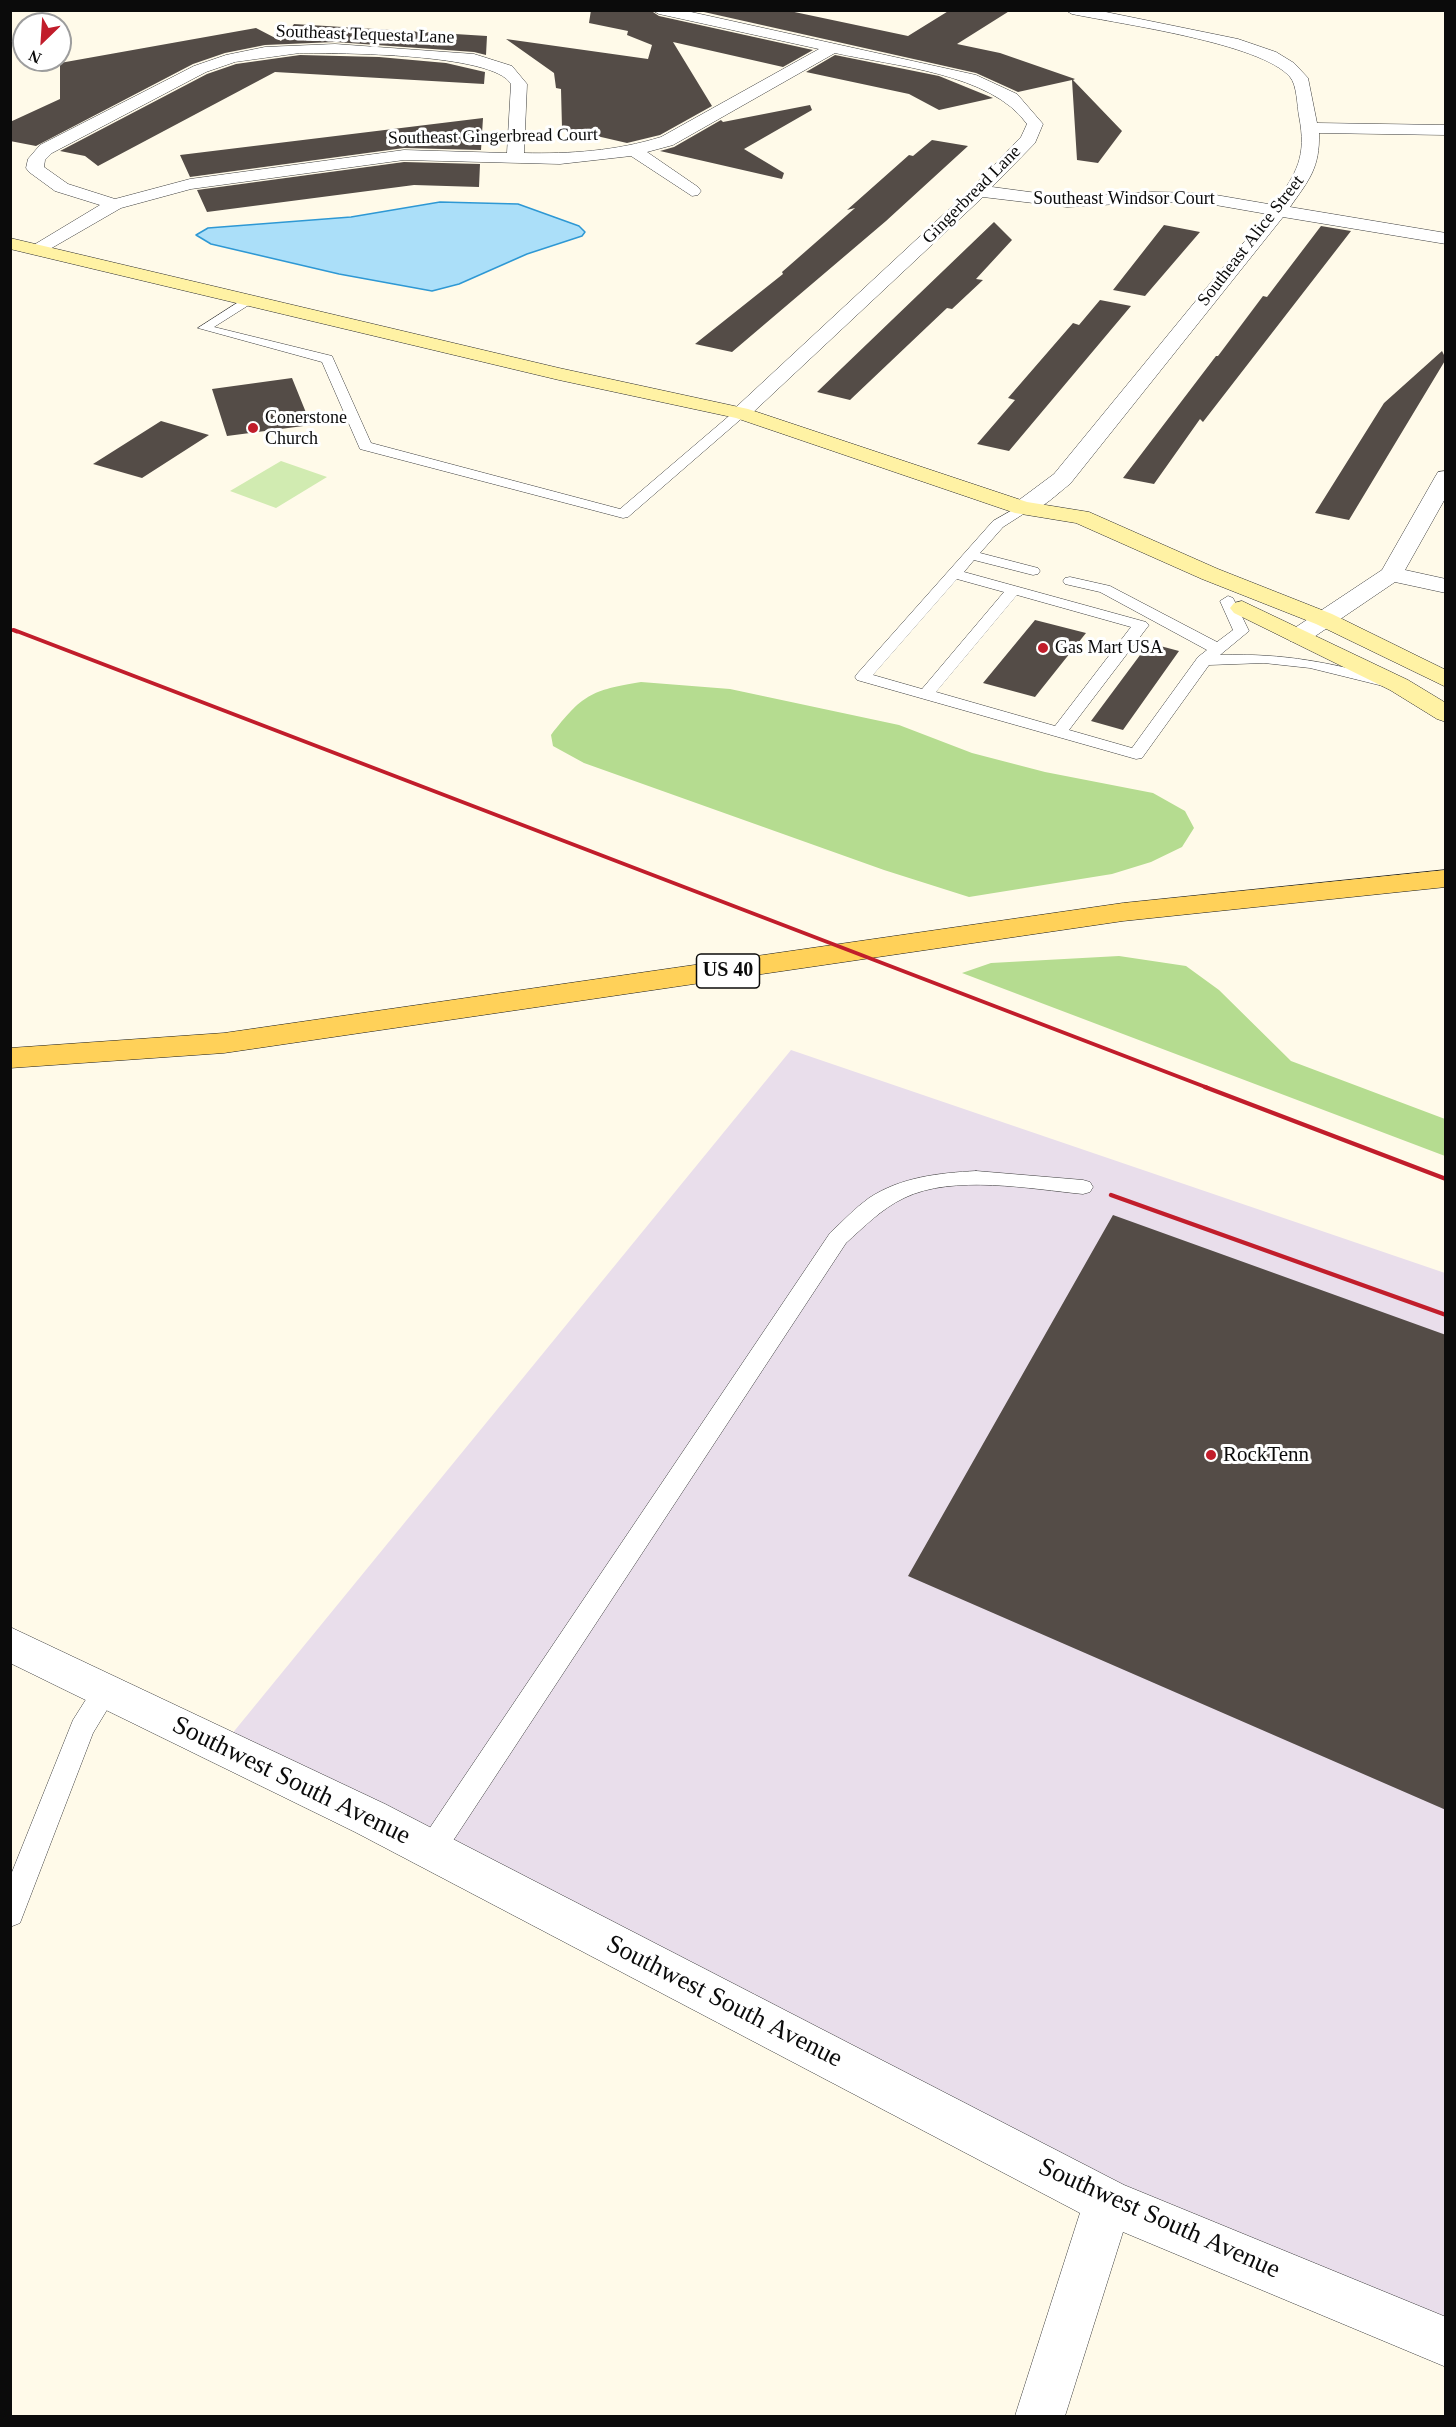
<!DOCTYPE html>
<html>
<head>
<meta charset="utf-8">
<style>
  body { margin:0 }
  #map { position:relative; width:1456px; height:2427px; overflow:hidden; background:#fffae9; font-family:Georgia,serif }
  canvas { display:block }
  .frame { position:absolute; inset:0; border:12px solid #0b0b0b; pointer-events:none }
  .north { position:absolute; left:12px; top:12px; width:60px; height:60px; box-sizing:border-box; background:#fff; border:2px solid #9d9d9d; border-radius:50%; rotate:205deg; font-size:16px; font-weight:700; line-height:24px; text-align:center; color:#0b0b0b }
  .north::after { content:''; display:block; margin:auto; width:21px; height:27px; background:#c11d2b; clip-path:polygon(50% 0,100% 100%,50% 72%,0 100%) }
</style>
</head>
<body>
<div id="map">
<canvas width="1456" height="2427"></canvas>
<div class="frame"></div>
<div class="north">N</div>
</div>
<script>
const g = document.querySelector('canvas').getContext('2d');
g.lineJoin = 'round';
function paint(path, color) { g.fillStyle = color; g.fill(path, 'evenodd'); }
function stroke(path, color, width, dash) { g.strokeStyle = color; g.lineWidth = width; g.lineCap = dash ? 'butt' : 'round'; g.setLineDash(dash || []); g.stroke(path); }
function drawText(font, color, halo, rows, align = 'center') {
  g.font = font + ' Georgia,serif'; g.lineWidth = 6; g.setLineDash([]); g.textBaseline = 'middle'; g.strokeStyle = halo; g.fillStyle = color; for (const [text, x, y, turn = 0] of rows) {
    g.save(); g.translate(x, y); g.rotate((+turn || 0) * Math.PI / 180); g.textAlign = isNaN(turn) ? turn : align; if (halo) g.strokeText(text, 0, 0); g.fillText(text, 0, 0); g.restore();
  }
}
const industrial = new Path2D(`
  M791,1050L1445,1273V2342L222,1746Z`);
const green = new Path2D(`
  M281,461L327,477L276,508L230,491Z`);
const forest = new Path2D(`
  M641,682L730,689L899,725L972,753L1045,772L1153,793L1185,811L1194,828L1182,847L1151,862L1112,874L969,897L884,870L584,763L553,746L551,735C582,695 591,690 641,682Z
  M1119,956L1186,966L1219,990L1291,1061L1445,1119V1156L962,973L991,963Z`);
const water = new Path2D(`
  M440,202L518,204L579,226L585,232L582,236L527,254L459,284L432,291L339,274L211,244L196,235L208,228L351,217Z`);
const building = new Path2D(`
  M591,10H650L659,16L813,50L783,67L673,42L712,106L660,135L627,143L562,128L561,89L556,88L554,73L506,39L648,59L652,45L627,35L628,31L589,23Z
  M695,10H785L908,36L950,10H1011L957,44L1000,53L1075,79L1073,80L1122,131L1098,163L1077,160L1072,80L1018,92L976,73Z
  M294,24L487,36L486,55L474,52L335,42L265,45L225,53L193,64L36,146L10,141V122L60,99V63L256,28L281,41Z
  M300,55L379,57L446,63L485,72L484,84L275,72L98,166L85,156L60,151L207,74L236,64Z
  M835,55L939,76L993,98L939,110L909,94L806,72Z
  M810,105L812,110L744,149L784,173L782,179L660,151L674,147L721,120L723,122Z
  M483,118L481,150L404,148L190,177L180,155Z
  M932,140L968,146L886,221L732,352L695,344L783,274L782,272L855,208L847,210L909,155L913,156Z
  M404,162L480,164L479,187L414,185L207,212L197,190Z
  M994,222L1012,240L976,279L983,280L952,309L947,308L850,400L817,392Z
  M1164,225L1200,232L1145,296L1113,290Z
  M1321,226L1351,231L1203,422L1200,419L1154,484L1123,478L1216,356H1218L1263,296L1267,297Z
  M1100,300L1131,306L1009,451L977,444L1015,400L1008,398L1073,323L1079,325Z
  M1442,351L1446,359L1349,520L1315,513L1384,403Z
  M292,378L311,425L227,436L212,389Z
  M161,421L209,435L142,478L93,464Z
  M1035,620L1086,633L1035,697L983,683Z
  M1149,643L1179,651L1123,730L1091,721Z
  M1113,1215L1446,1335V1810L908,1576Z`);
const service = new Path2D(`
  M248,296L254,300L252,303L214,327L332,356L371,443L620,509L736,410H746L748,413L628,517L623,518L360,449L322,362L198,328Z
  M1023,504L1028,505V511L1003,527L980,553L1038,568L1040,571L1038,574L1033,575L974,560L964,572L1146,622L1149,625L1069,730L1132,748L1198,657L1207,650L1100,592L1065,584L1063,581L1065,578L1070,577L1110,586L1217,642L1233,630L1220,601L1228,596L1233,598L1249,631L1220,655C1286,653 1330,663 1393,679L1395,682L1387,687L1310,668L1264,663L1209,665L1142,758L1136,759L857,680L855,677L857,674L993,521ZM957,579L1004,592L922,689L873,675ZM1017,595L1131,627L1055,726L936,692Z
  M976,1171L1083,1180L1090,1182L1093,1187L1090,1192L1083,1194C1031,1189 953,1174 904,1198C881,1209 864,1227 846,1243L441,1859L431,1863L421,1859L417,1850L421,1841L830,1233C843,1221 855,1208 869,1198C901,1177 939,1173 976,1171Z
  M106,1679L115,1682L119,1690L93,1733L20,1923L10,1927V1877L73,1720L97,1682Z`);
const minor = new Path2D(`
  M652,10H682L976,75L1017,94L1043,124L1035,143L992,187L1067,197L1152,192L1204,193L1274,205C1297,172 1307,157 1299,116C1297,105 1297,85 1290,77C1261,43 1120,24 1072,14L1065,10H1096L1238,39L1276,52L1294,63L1308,78L1317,123L1446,125V135L1319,133C1320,168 1309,180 1290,207L1446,233V244L1283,217L1070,484C1055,495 1035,518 1015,513L1012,508L1015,503L1054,474L1267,214L1204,203L1152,202L1067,207L983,197L748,417H734L731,413L734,409L973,187L1021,137L1027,124C991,73 893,66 835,53L673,145L647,152L698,187L701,191L698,195L692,196L631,156L560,164L404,160L191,189L121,208L43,253H29L27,249L100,205L55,191L29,172L26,168L28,159L40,145L194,66L226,55L265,47L335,44L474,54L512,66L527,84L524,153C570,154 616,151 661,137L819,49L659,14ZM300,53C338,53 493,53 511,84L507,153L404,150L190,179L115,199L68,184L44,167L45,160L52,153L206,72L235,62Z
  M1446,471V497L1405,570L1446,579V593L1395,582L1308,641L1299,643L1290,641L1287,636L1290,631L1382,570L1435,477L1438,472Z
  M10,1627L385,1804L1124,2185L1446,2317V2367L1123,2232L1065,2416H1015L1080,2213L355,1832L10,1663Z`);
const secondary = new Path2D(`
  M10,238L559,368L748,409L1027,502L1089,512L1218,569L1332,614L1446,670V687L1316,624L1202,579L1076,523L1015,513L736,418L559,380L10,249Z
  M1242,601L1408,680L1446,703V722L1437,719L1390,690L1234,613L1230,608L1234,603Z`);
const primary = new Path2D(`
  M1446,870V887L1123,921L224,1053L10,1068V1048L224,1033L1123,903Z`);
const railFar2 = new Path2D(`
  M10,629L17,632`);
const railFar1 = new Path2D(`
  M14,630L1208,1088`);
const rail = new Path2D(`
  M1205,1087L1446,1179
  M1111,1195L1446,1315`);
const markers = [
  [253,428,6,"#c11d2b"],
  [1043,648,6,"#c11d2b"],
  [1211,1455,6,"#c11d2b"]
];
const farStreetnames = [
  ["Southeast Tequesta Lane",365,35,2],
  ["Southeast Gingerbread Court",493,137,-1],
  ["Gingerbread Lane",972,195,-45],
  ["Southeast Windsor Court",1124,199],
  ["Southeast Alice Street",1251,241,-52]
];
const farPoinames = [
  ["Conerstone",265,418],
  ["Church",265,439],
  ["Gas Mart USA",1055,648]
];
const shields = [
  [728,971,63]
];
const shieldNames = [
  ["US 40",728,971]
];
const poiNames = [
  ["RockTenn",1223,1455]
];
const nearStreetnames = [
  ["Southwest South Avenue",291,1781,26],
  ["Southwest South Avenue",724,2002,27],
  ["Southwest South Avenue",1159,2219,24]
];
paint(industrial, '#e9deeb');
paint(green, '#d1ebb1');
paint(forest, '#b5dc90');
paint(water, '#abdff9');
stroke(water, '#2e98d4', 1.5);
paint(building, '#544c47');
stroke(service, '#3e3e3e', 1);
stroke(minor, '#3e3e3e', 1);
stroke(secondary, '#2d2d2d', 1);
stroke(primary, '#1c1c1c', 1);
paint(service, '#fff');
paint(minor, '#fff');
paint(secondary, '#fff2a4');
paint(primary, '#ffd159');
stroke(railFar2, '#c11d2b', 3);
stroke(railFar1, '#c11d2b', 4);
stroke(rail, '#c11d2b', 4.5);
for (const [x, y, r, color] of markers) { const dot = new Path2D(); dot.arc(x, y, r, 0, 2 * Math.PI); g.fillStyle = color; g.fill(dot); stroke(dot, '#fff', 2); }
drawText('18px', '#0b0b0b', '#fff', farStreetnames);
drawText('18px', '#0b0b0b', '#fff', farPoinames, 'left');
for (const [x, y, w] of shields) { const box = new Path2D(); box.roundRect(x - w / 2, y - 17, w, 34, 4.5); g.fillStyle = '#fff'; g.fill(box); stroke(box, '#0b0b0b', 1.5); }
drawText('bold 20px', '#0b0b0b', null, shieldNames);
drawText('21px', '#0b0b0b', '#fff', poiNames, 'left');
drawText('26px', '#0b0b0b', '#fff', nearStreetnames);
</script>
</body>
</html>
